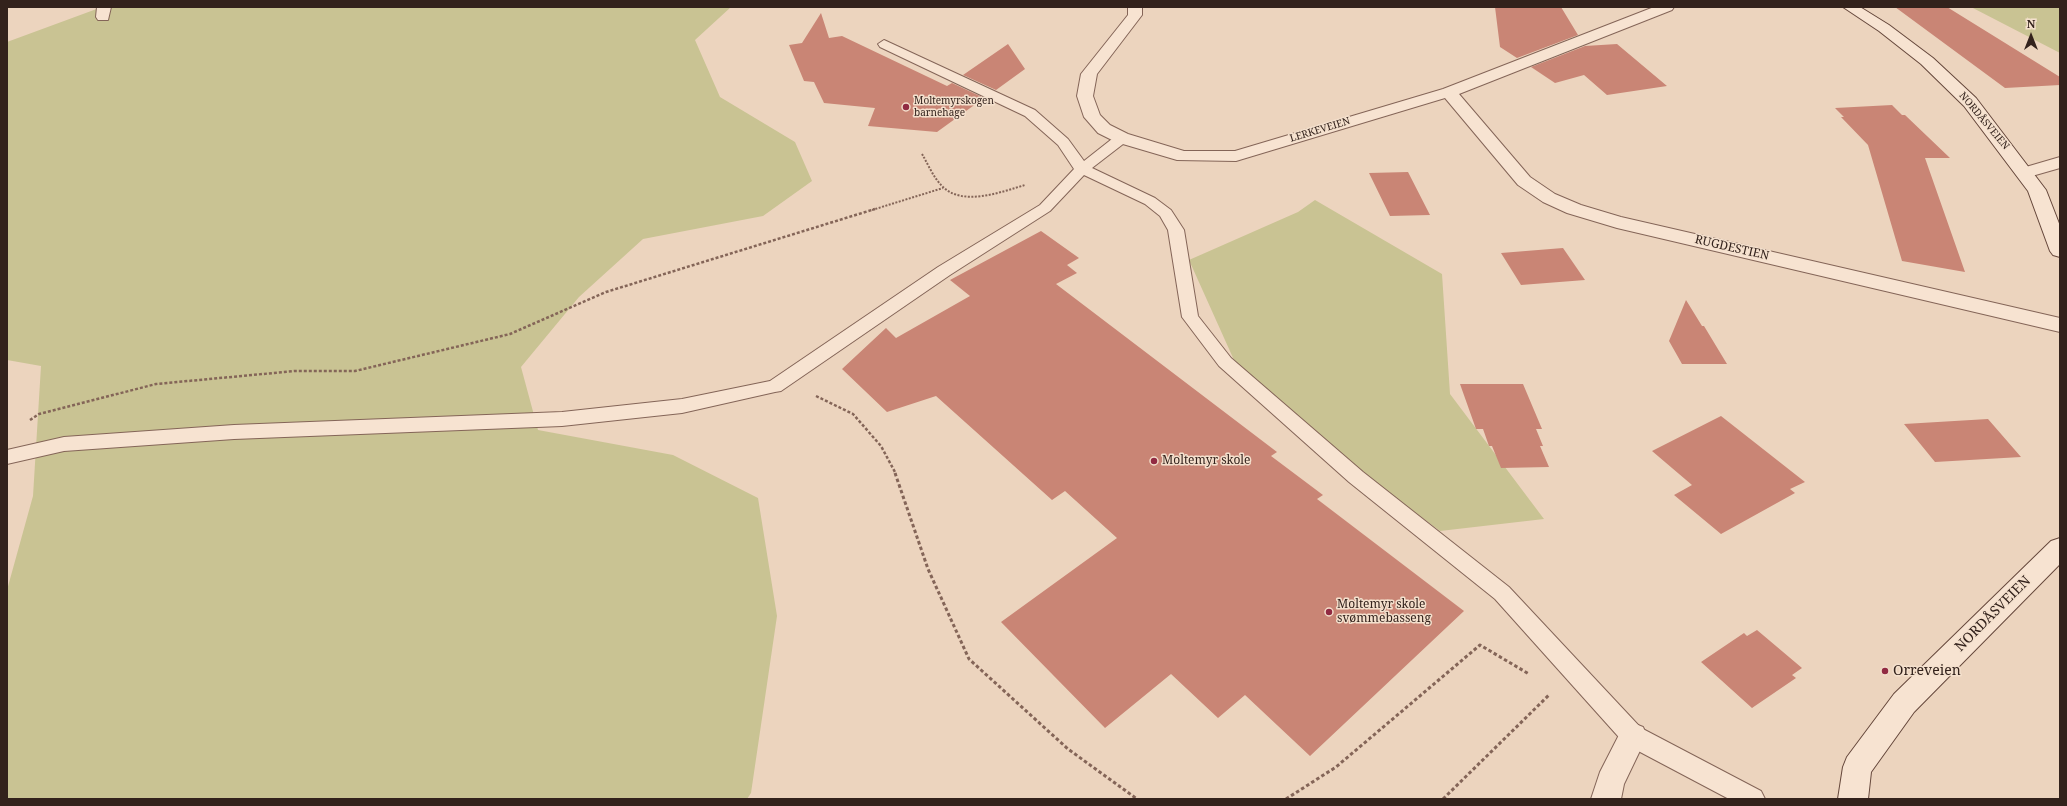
<!DOCTYPE html>
<html>
<head>
<meta charset="utf-8">
<style>
  body { margin:0 }
  #map { position:relative; width:2067px; height:806px; overflow:hidden; background:#ecd4be; font-family:"Noto Serif",serif }
  canvas { display:block }
  .frame { position:absolute; inset:0; border:8px solid #33221c; pointer-events:none }
  .north { position:absolute; left:2011px; top:16px; width:40px; height:40px; -webkit-text-stroke:3px #f4e0cd; paint-order:stroke; rotate:0deg; font-size:11px; font-weight:700; line-height:16px; text-align:center; color:#33221c }
  .north::after { content:''; display:block; margin:auto; width:14px; height:18px; background:#33221c; clip-path:polygon(50% 0,100% 100%,50% 72%,0 100%) }
</style>
</head>
<body>
<div id="map">
<canvas width="2067" height="806"></canvas>
<div class="frame"></div>
<div class="north">N</div>
</div>
<script>
const g = document.querySelector('canvas').getContext('2d');
g.lineJoin = 'round';
function paint(path, color) { g.fillStyle = color; g.fill(path, 'evenodd'); }
function stroke(path, color, width, dash) { g.strokeStyle = color; g.lineWidth = width; g.lineCap = dash ? 'butt' : 'round'; g.setLineDash(dash || []); g.stroke(path); }
function drawText(font, color, halo, rows, align = 'center') {
  g.font = font + ' "Noto Serif",serif'; g.lineWidth = 3; g.setLineDash([]); g.textBaseline = 'middle'; g.strokeStyle = halo; g.fillStyle = color; for (const [text, x, y, turn = 0] of rows) {
    g.save(); g.translate(x, y); g.rotate((+turn || 0) * Math.PI / 180); g.textAlign = isNaN(turn) ? turn : align; if (halo) g.strokeText(text, 0, 0); g.fillText(text, 0, 0); g.restore();
  }
}
const green = new Path2D(`
  M102,7H731L695,40L720,97L795,142L812,181L763,216L643,239L579,297L521,367L538,430L673,455L758,498L777,616L751,793L747,799H7V590L33,496L41,366L7,360V42Z
  M1971,7H2060V53Z
  M1315,200L1442,274L1450,394L1544,519L1440,531L1247,389L1189,260L1298,212Z`);
const building = new Path2D(`
  M1495,7H1561L1578,35L1517,58L1500,47Z
  M1895,7H1947L2060,77V85L2005,88Z
  M821,13L829,38L842,36L947,86L952,83L984,98L937,132L868,126L875,108L824,103L814,82L804,81L789,45L802,43Z
  M1008,44L1025,69L996,90L963,75Z
  M1617,44L1667,86L1607,95L1584,75L1555,83L1531,67L1585,46Z
  M1892,105L1902,115H1905L1950,158H1925L1965,272L1902,261L1868,145L1841,117H1844L1835,108Z
  M1408,172L1430,215L1390,216L1369,173Z
  M1041,231L1079,258L1067,265L1077,273L1056,284L1277,452L1271,456L1323,495L1317,499L1464,611L1310,756L1245,695L1218,718L1171,674L1105,728L1001,622L1117,538L1065,491L1052,500L936,396L887,412L842,369L886,328L896,338L970,296L950,280Z
  M1563,248L1585,280L1521,285L1501,253Z
  M1686,300L1702,326H1704L1727,364H1682L1669,341Z
  M1460,384H1523L1542,429H1536L1543,446H1540L1549,467L1501,468L1492,446H1489L1483,429H1476Z
  M1721,416L1805,482L1790,489L1795,493L1721,534L1674,495L1692,485L1652,451Z
  M1988,419L2021,457L1935,462L1904,424Z
  M1757,630L1802,668L1792,675L1796,678L1752,708L1701,662L1744,633L1747,636Z`);
const pathFar2 = new Path2D(`
  M922,154C928,164 933,177 942,186C962,207 1001,192 1025,185
  M872,210L943,188`);
const pathFar1 = new Path2D(`
  M816,396L853,414L881,446L896,474
  M30,420L39,414L156,384L295,371H355L510,334L606,292L875,209`);
const path = new Path2D(`
  M895,473L928,569L969,659L1068,749L1137,799
  M1286,799L1336,767L1480,645L1529,674
  M1443,799L1550,694`);
const lane = new Path2D(`
  M884,40L1035,110L1068,139L1084,161L1117,135H1127L1129,138L1127,141L1092,168L1155,198L1171,210L1184,230L1198,316L1231,358L1363,472L1509,587L1641,728L1761,791L1765,799H1729L1625,744L1495,599L1349,482L1219,366L1182,317L1168,230L1160,216L1145,204L1084,175L1050,211L950,275L781,391L775,392L682,413L562,426L234,439L64,451L7,464V450L64,437L234,425L562,412L682,399L770,381L938,267L1040,205L1074,169L1058,145L1025,116L880,47L878,44Z`);
const street = new Path2D(`
  M97,7H111L108,20H98L96,17Z
  M1128,7H1142V15L1097,74L1093,96L1100,115L1110,125L1128,134L1184,151H1235L1443,89L1654,7H1674L1672,10L1459,94L1530,177L1555,194L1581,205L1621,217L2060,318V332L1617,228L1567,213L1543,202L1518,185L1445,98L1236,161L1177,160L1116,142L1098,133L1084,117L1077,96L1081,74L1128,15Z
  M2060,157V168L2025,178L2019,177L2016,173L2019,169Z
  M1633,723L1643,727L1647,736L1624,784L1621,799H1591L1600,772L1623,727Z`);
const secondary = new Path2D(`
  M1843,7H1860L1889,25L1933,58L1976,98L2046,190L2060,226V257L2053,255L2050,251L2028,191L1964,106L1921,64L1879,31Z
  M2060,538V564L1914,712L1871,772L1868,799H1838L1843,767L1847,757L1894,694L2051,541Z`);
const markers = [
  [906,107,4,"#912a42"],
  [1154,461,4,"#912a42"],
  [1329,612,4,"#912a42"],
  [1885,671,4,"#912a42"]
];
const farPoinames = [
  ["Moltemyrskogen",914,101],
  ["barnehage",914,113]
];
const farStreetnames = [
  ["NORDÅSVEIEN",1984,121,50],
  ["LERKEVEIEN",1320,130,-17]
];
const streetNames = [
  ["RUGDESTIEN",1732,248,13]
];
const poiNames = [
  ["Moltemyr skole",1162,461],
  ["Moltemyr skole",1337,605],
  ["svømmebasseng",1337,619]
];
const nearStreetnames = [
  ["NORDÅSVEIEN",1993,614,-45]
];
const nearPoinames = [
  ["Orreveien",1893,671]
];
paint(green, '#c9c393');
paint(building, '#c98575');
stroke(lane, '#846558', 2);
stroke(street, '#846558', 2);
stroke(secondary, '#65473b', 2);
stroke(pathFar2, '#846558', 2, [2, 1.5]);
stroke(pathFar1, '#846558', 2.5, [3, 2]);
stroke(path, '#846558', 3, [3.5, 2.5]);
paint(lane, '#f7e3d1');
paint(street, '#f7e3d1');
paint(secondary, '#f7e3d1');
for (const [x, y, r, color] of markers) { const dot = new Path2D(); dot.arc(x, y, r, 0, 2 * Math.PI); g.fillStyle = color; g.fill(dot); stroke(dot, '#f4e0cd', 1.5); }
drawText('10px', '#33221c', '#f4e0cd', farPoinames, 'left');
drawText('10px', '#33221c', '#f4e0cd', farStreetnames);
drawText('12px', '#33221c', '#f4e0cd', streetNames);
drawText('12px', '#33221c', '#f4e0cd', poiNames, 'left');
drawText('14px', '#33221c', '#f4e0cd', nearStreetnames);
drawText('14px', '#33221c', '#f4e0cd', nearPoinames, 'left');
</script>
</body>
</html>
